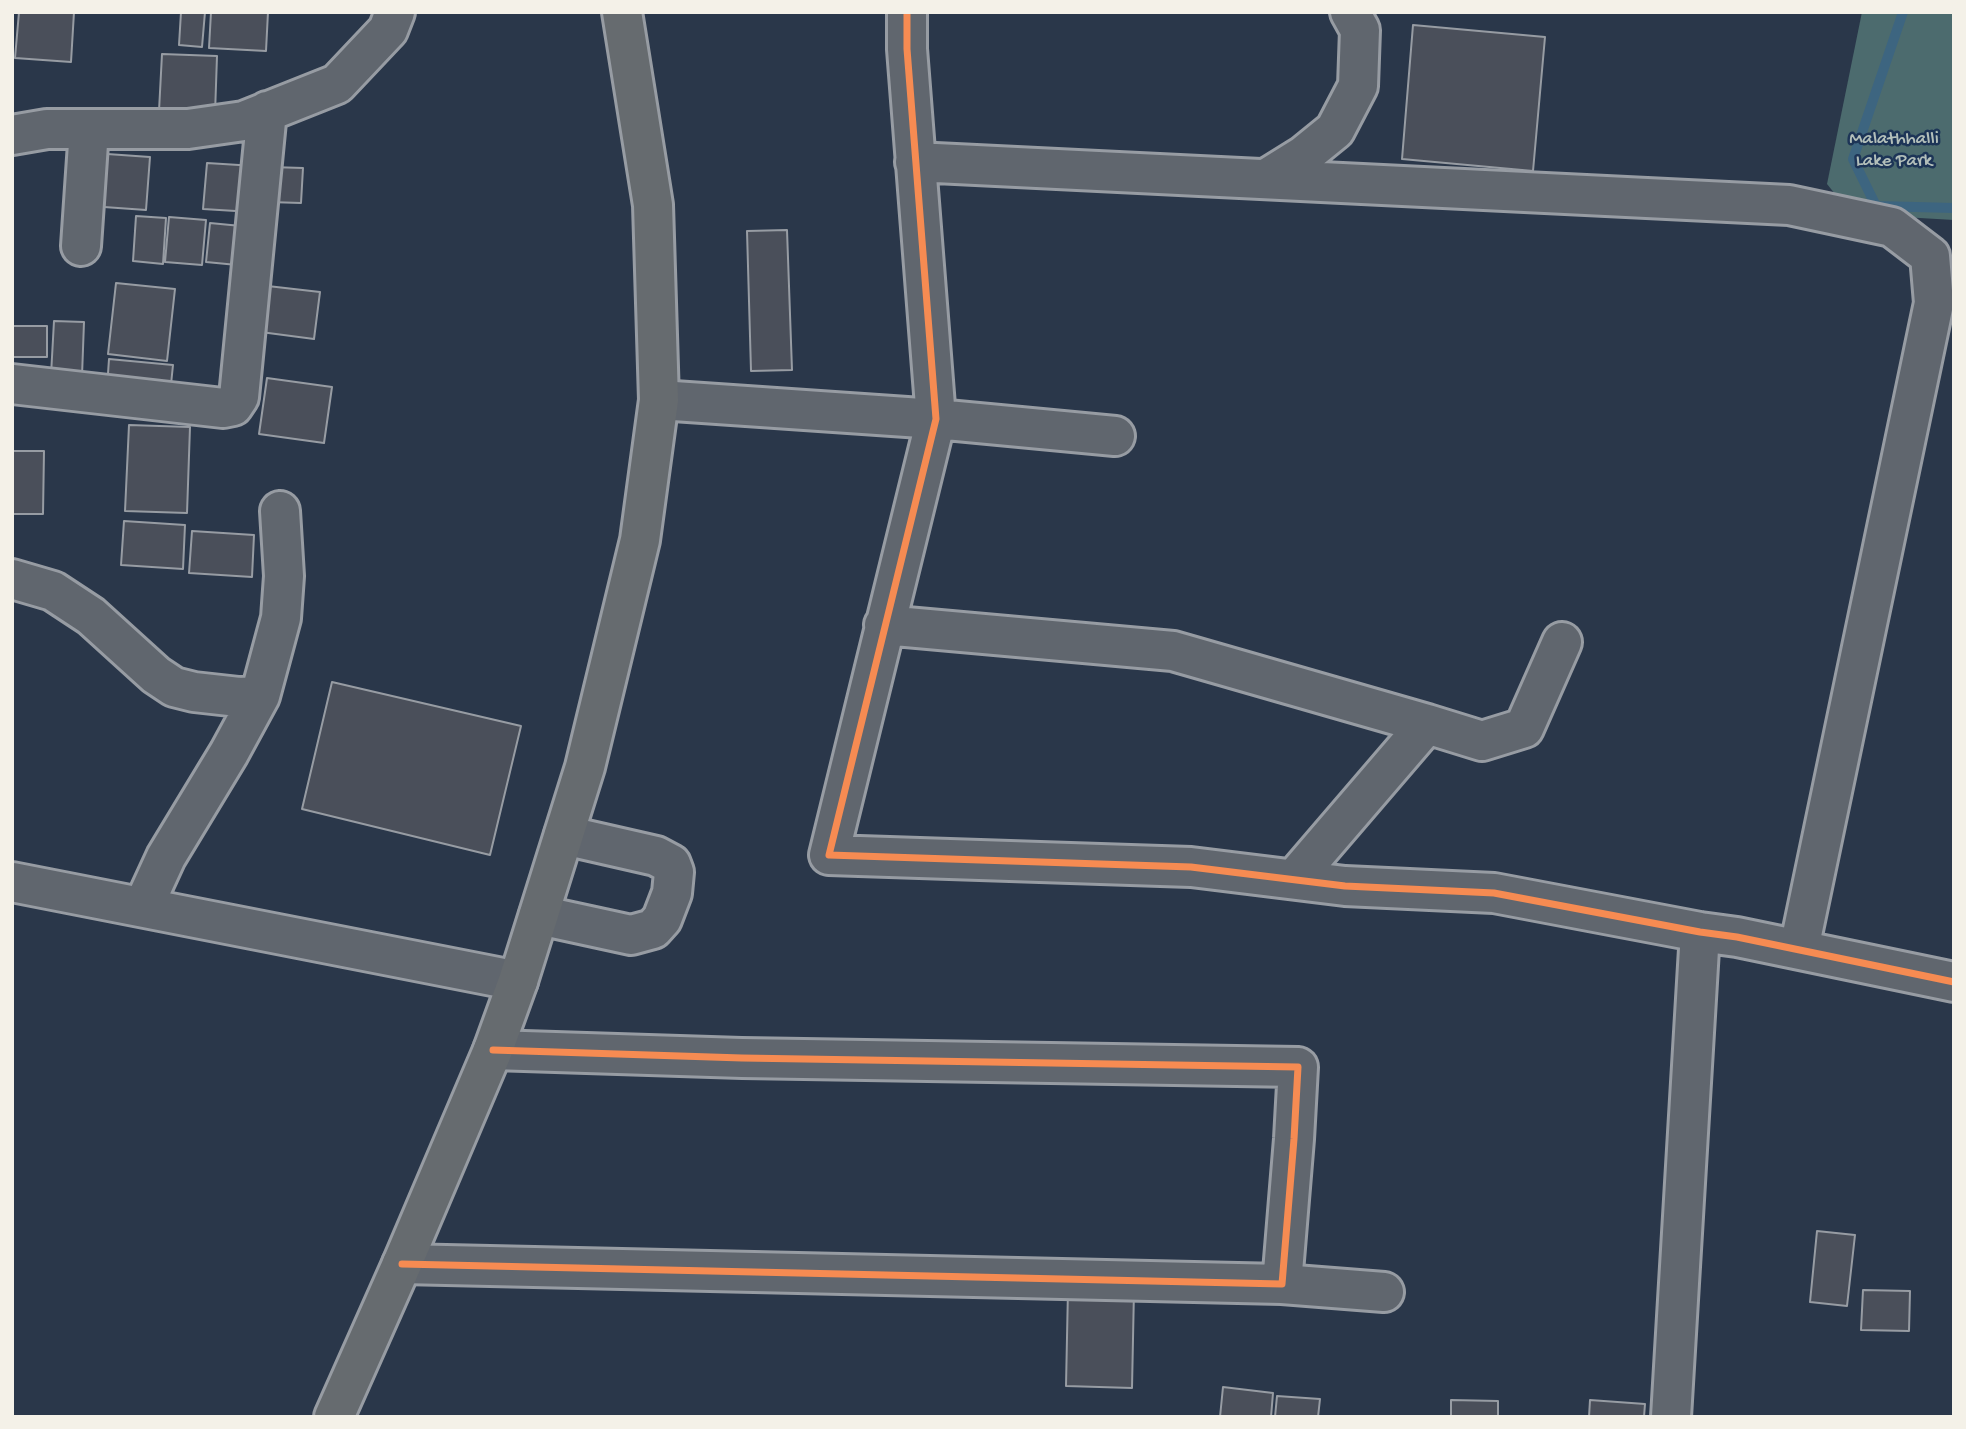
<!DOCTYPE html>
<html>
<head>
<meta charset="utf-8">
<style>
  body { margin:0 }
  #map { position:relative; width:1966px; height:1429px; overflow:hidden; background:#2a374a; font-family:"Gochi Hand",sans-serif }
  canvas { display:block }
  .frame { position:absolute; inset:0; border:14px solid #f4f1e8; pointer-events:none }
</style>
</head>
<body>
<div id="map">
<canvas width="1966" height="1429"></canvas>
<div class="frame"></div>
</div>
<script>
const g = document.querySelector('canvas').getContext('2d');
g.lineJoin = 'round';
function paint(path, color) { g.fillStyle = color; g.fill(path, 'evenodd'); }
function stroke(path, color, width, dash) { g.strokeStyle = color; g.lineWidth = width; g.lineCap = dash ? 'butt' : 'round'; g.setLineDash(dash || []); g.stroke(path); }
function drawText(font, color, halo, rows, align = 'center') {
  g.font = font + ' "Gochi Hand",sans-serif'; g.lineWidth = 5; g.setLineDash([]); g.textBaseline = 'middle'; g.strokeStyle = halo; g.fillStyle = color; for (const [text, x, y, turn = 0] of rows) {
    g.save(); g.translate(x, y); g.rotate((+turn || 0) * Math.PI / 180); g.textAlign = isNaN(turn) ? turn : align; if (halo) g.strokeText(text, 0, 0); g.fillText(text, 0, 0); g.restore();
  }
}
const green = new Path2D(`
  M1862,12H1954V220L1851,214L1827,184Z`);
const stream = new Path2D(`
  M1903,12L1853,159L1876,206L1954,208`);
const building = new Path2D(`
  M19,12H74L71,62L15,58Z
  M181,12H205L202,47L179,45Z
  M211,12H268L266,51L209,48Z
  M1413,25L1545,37L1533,171L1402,159Z
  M162,54L217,56L215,114L159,111Z
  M93,153L150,157L146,210L90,206Z
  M207,163L255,166L252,212L203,209Z
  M271,167L303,168L301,203L269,202Z
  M136,216L166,218L163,264L133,261Z
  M169,217L206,220L202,265L165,262Z
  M210,223L241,226L237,265L206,262Z
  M787,230L792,370L751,371L747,231Z
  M116,283L175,289L167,361L108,354Z
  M259,285L320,292L314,339L253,331Z
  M54,321L84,322L82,376L51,375Z
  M12,326H47V357H12Z
  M109,359L173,365L170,394L107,388Z
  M267,378L332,387L324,443L259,434Z
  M129,425L190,427L187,513L125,511Z
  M12,451H44L43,514H12Z
  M124,521L185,525L183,569L121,565Z
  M192,531L254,535L252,577L189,573Z
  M332,682L521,726L490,855L302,809Z
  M1817,1231L1855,1235L1847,1306L1810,1302Z
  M1068,1289L1134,1290L1132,1388L1066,1386Z
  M1863,1290L1910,1291L1909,1331L1861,1330Z
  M1223,1387L1273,1393L1271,1417H1220Z
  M1277,1396L1320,1399L1318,1417H1275Z
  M1451,1400L1498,1401V1417H1451Z
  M1590,1400L1645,1404L1644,1417H1589Z`);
const minor = new Path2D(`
  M907,12V49L936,419L829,855L1191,867L1345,886L1494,893L1700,932L1737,937L1954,982
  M12,135L47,129H188L244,121L337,84L388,30L395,12
  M915,162L1789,205L1892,227L1930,256L1934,303L1799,949
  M1266,179L1303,156L1335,130L1358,86L1360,30L1350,12
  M81,246L89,129
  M12,384L223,408L233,406L239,397L267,111
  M659,400L936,419L1115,436
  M12,579L53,591L91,616L156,675L174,687L194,692L239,697L260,696L229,753L166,857L143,907
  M884,625L1173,651L1427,724L1294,879
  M260,696L281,618L284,576L280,511
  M1427,724L1482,741L1524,728L1562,642
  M12,882L518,981
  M539,915L631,935L653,929L662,919L672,893L674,872L671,864L656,856L564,835
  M402,1264L1282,1284L1294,1139L1298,1067L742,1058L493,1050
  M1282,1284L1384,1292
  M1671,1417L1700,932`);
const major = new Path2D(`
  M334,1417L402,1264L493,1050L518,981L585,767L640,540L659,400L653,205L622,12`);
const cycleway = new Path2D(`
  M907,12V49L936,419L829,855L1191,867L1345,886L1494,893L1700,932L1737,937L1954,982
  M402,1264L1282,1284L1294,1139L1298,1067L742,1058L493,1050`);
const parkNames = [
  ["Malathhalli",1894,140],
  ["Lake Park",1894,162]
];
paint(green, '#4c6b6e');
stroke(stream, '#3d6580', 10);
paint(building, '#4a4f5a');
stroke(building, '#979ca3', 2);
stroke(minor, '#979ca3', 44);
stroke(major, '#979ca3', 44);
stroke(minor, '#60666e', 38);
stroke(major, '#666b6f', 38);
stroke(cycleway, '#f68b52', 7);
drawText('19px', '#b3bfba', '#1d3557', parkNames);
</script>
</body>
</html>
